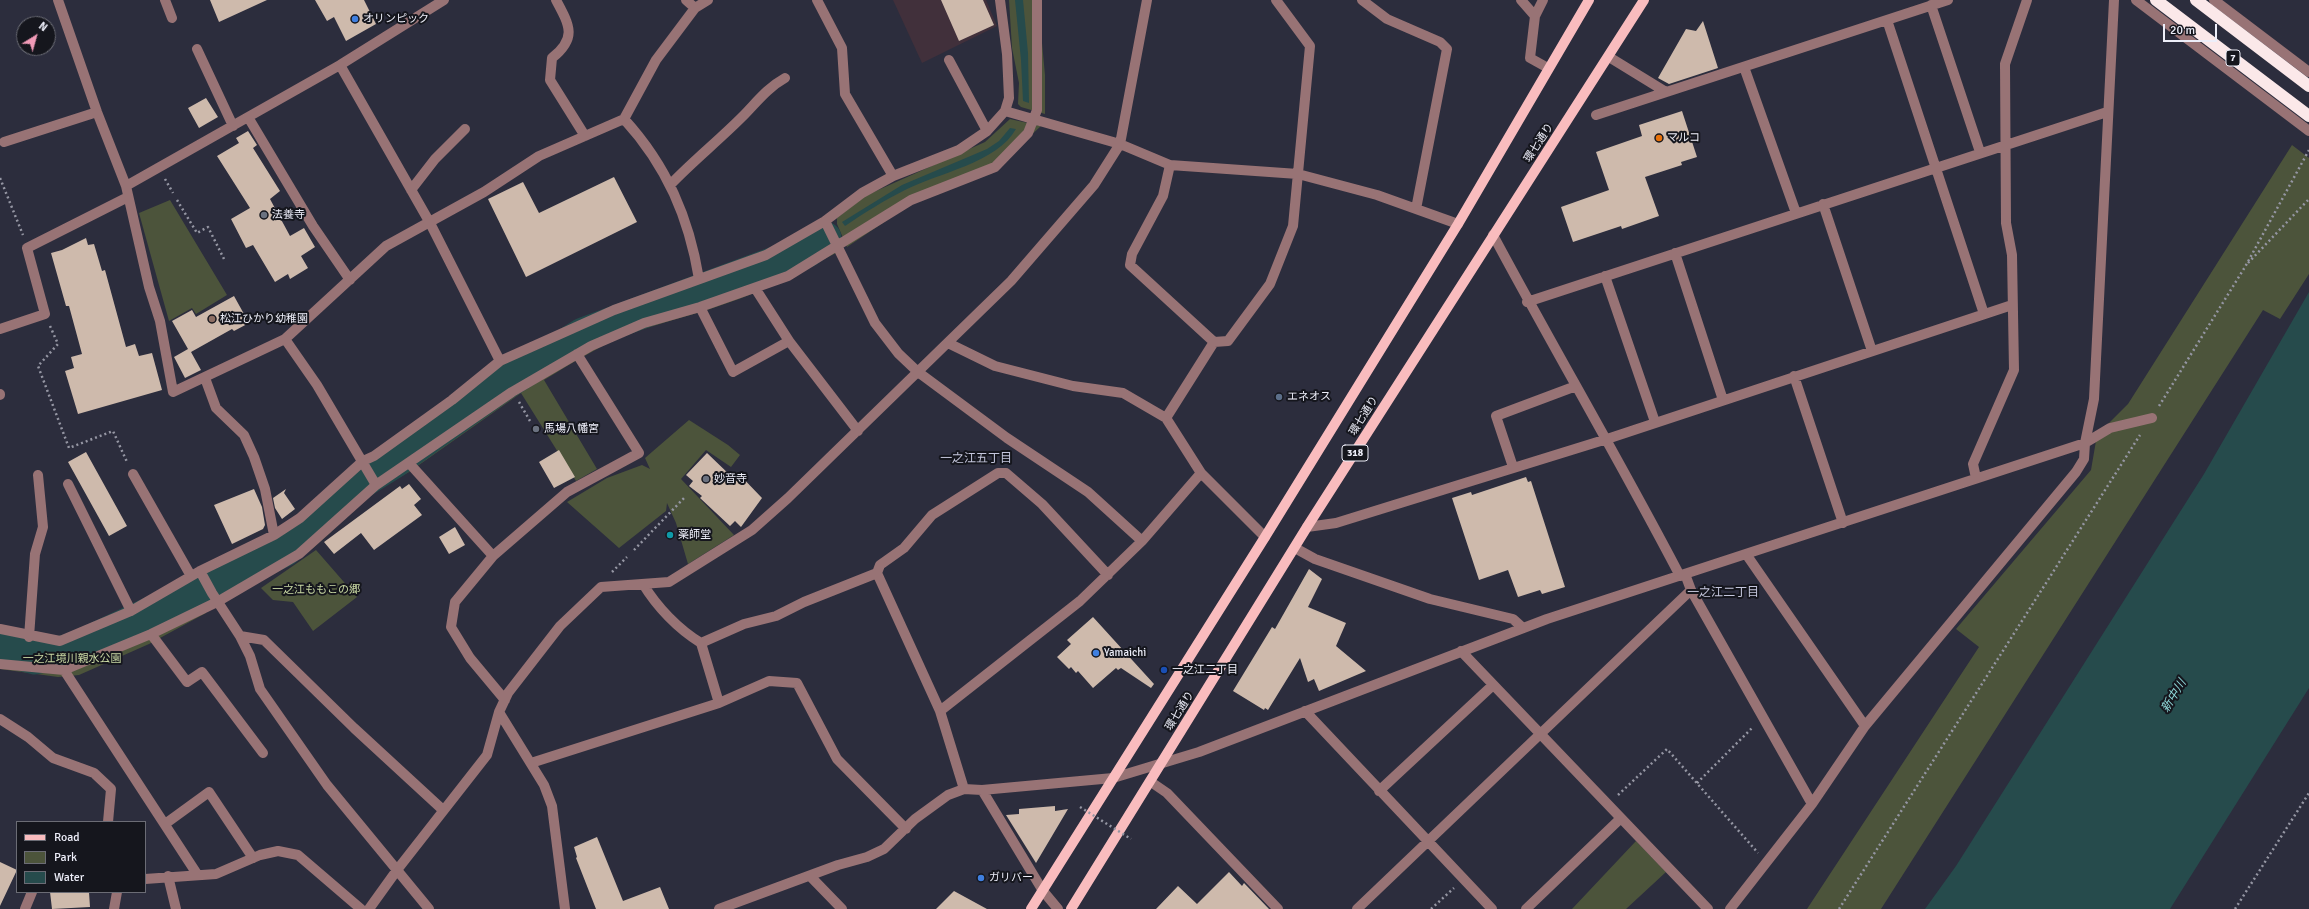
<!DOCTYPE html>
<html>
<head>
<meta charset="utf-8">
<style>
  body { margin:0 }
  #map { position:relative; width:2309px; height:909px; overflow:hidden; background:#2c2d3d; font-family:Signika,sans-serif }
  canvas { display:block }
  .legend { position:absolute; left:16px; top:821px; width:130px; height:72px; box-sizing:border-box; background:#15161d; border:1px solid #6b6c75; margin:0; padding:5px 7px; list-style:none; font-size:12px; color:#edeef9 }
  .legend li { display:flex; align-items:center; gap:8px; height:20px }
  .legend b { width:20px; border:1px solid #6b6c75 }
  .north { position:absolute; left:16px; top:16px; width:40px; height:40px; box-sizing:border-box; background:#15161d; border:1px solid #6b6c75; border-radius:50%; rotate:37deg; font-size:11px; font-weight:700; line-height:16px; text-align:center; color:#edeef9 }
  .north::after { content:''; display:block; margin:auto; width:14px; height:18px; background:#f09ab7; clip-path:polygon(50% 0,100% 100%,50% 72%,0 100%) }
  .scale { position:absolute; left:2163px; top:24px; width:54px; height:18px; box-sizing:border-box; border:2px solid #edeef9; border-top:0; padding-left:5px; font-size:12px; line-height:14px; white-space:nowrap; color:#edeef9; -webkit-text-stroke:3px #15161d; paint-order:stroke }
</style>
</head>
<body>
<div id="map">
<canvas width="2309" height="909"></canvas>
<ul class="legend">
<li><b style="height:5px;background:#f9bcbe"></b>Road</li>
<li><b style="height:11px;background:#4c543b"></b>Park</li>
<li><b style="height:11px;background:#264b4c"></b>Water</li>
</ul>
<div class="north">N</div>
<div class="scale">20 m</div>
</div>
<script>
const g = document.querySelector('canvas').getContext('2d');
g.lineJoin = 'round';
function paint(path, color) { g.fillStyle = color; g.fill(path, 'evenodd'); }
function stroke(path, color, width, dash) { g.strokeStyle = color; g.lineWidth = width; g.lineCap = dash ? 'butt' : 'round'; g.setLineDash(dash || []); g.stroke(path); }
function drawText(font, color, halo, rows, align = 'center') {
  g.font = font + ' Signika,"Noto Sans JP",sans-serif'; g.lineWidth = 4; g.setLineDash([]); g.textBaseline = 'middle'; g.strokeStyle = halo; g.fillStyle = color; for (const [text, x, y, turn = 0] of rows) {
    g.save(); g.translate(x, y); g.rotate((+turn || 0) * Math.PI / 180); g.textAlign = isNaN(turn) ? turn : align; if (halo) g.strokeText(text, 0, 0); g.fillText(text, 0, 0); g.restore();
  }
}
const industrial = new Path2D(`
  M893,0H986L997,26L922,63Z`);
const green = new Path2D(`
  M1009,0H1038L1045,75V114L1021,107L1018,104L1019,83L1012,48Z
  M1010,119L1041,126L995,169L917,200L847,247L837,224V218L865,196L985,142Z
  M2292,145L2309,158V274L2280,319L2263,310L1881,909H1807L1979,647L1956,629L2091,470L2097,435L2128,404Z
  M170,200L227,295L196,314L192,308L169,321L139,213Z
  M822,228L826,231L836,253C808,267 783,282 754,293C716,309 677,318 638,331C605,342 574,362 544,380L597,469L576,481L521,393L409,472L365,497L330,533L313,548L233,598L215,570L283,538L308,521L360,474L456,406L504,364L639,305L733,275L791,249Z
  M689,420L728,445L740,455L731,467L706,450L681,479L734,535L688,564L676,523L667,503L666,511L619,548L567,502L607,478L642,465L650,469L645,458Z
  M316,550L357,597L313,631L293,602L273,600L261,588Z
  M189,584L206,613L149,644L79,675L58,677L0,669V661L8,641L32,645L79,641L136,615Z
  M1636,841L1666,872L1626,909H1572Z`);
const water = new Path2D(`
  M1015,0H1023L1028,53L1029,103L1023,101L1021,60Z
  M1010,128L1016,129C997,163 938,173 905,190C885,200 864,213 845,226L842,222L902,185L987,149L999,141Z
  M2309,292V688L2170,909H1925L1956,866L2204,474Z`);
const river = new Path2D(`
  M0,649L35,658L74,649L285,550L357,485L394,462L504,384L583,334L807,251L825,238`);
const building = new Path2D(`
  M210,0H267L219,22Z
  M315,0H364L376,24L346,41L334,17L327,21Z
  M941,0H983L994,25L959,41Z
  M1703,21L1718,68L1669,84L1658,78L1686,29L1696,31Z
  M206,98L218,117L199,128L188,108Z
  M1682,111L1697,157L1681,162L1682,165L1645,177L1659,216L1622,229L1621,226L1573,242L1561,207L1609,190L1596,152L1642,136L1639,125Z
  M248,131L257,145L253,148L280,191L270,199L290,236L304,228L315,247L301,256L308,268L290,279L288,274L275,282L253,245L246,248L231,219L250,208L217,156L239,143L236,138Z
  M614,177L637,222L526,277L488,199L523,182L539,213Z
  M86,238L88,245L94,244L102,271L105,270L126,347L135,344L139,356L152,353L162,390L78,414L65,371L74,368L71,357L82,354L69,306H66L51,253L62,250Z
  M234,296L249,323L234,331L232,329L191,352L201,370L185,378L174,357L188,349L172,321L192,310L196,317Z
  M559,450L575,477L554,488L539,462Z
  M86,452L127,526L109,536L68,462Z
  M707,453L732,477L737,472L762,498L741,527L735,521L730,526L700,498L702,496L689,486L693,481L686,475Z
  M1526,477L1528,482L1531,481L1565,587L1542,594L1540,590L1518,597L1508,570L1479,580L1452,498L1471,492L1472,495Z
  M409,484L421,499L414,505L422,515L374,550L361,533L334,554L324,542L400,486L402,489Z
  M254,489L262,507L265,525L263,529L232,544L214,505Z
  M286,489L284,493L295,509L282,519L275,508L273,498Z
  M455,527L465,545L449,554L439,537Z
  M1309,569L1322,579L1308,607L1346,623L1336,646L1366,671L1319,691L1314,679L1308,682L1300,658L1268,710L1265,708L1264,710L1233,691L1272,627L1275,629Z
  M1093,617L1154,684L1151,688L1121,668L1118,670L1116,668L1093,688L1078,671L1076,673L1071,667L1069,669L1057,657L1071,644L1067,640Z
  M1055,806V811L1068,809L1036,863L1006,815L1019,814V809Z
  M597,837L623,901L660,887L669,909H596L576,858L577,857L574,847Z
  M0,862L17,870L0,906Z
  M1229,872L1242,886L1244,883L1269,909H1156L1178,886L1197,904Z
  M954,891L987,909H936Z
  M50,892H89L90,907L52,909Z`);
const path = new Path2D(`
  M0,178L23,235
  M165,179L173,193
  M177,200L197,233L208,227L224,259
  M2248,263L2309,199
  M50,326L58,344L38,366L69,448L113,431L127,462
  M519,402L530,421
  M2159,406L2245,267L2309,150
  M634,550L686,496
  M612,572L627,557
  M1697,783L1753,727
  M1618,795L1667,749L1758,853
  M1431,909L1454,888
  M1839,909L2140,435
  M2235,909L2309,793`);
const minor = new Path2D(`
  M58,0L97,112L126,186L149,287L160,321L173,392L285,339L386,246L484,192L539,156L624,119L656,60L695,8L708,0
  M165,0L172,18
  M556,0C570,26 577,38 552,58L550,80L585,136
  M686,0L695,8
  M817,0L842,48L845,94L893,176
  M1362,0L1387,19L1440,42L1447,49L1416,209
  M1521,0L1535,16
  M1543,0L1535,16L1530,58L1548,68
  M2136,0L2309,131
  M2214,0L2309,72
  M1931,5L1980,152
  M1887,20L1984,314
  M197,49L233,126
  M1609,57L1666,92
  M949,60L987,131
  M340,65L430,223L500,361
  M1744,67L1796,213
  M1005,111L1120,144L1170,165L1298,174L1377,195L1458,224
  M1596,115L1948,0
  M248,117L313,226L350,280
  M624,119C667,166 689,218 699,279
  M4,142L97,112
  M670,185C693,161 718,141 742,117C756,103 767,88 785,78
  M126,186L340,65L444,0
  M411,190L435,159L465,129
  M1823,204L1872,351
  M825,221L875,323L898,353L918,372L1007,438L1088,492L1142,541
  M1493,235C1554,349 1620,461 1680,576
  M1675,253L1723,400
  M1605,276L1655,422
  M755,288L789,341
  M1527,302L2107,112
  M700,307L733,372L789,341L858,431
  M0,329L45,314L27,248L128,197
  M285,339L317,385L376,485
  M1214,342L1228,341L1270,284L1293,226L1310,46L1276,0
  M948,343L995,366L1073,386L1123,393L1166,418L1201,473L1265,537
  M1794,376L1843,523
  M205,378L216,408L244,435L254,457L265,489L274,535
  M0,394V395
  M1166,418L1214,342L1130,265L1132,254L1163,196L1170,165
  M409,463L493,556
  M1513,467L1496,416L1576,386
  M133,474L191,576
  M1976,478L1973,464L2014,370L2012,255L2006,223L2005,64L2027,0
  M68,484L131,611
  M1307,527L1336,523L1607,439L2012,305
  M1295,548L1315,559L1430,599L1513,619L1523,628
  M1746,554L1865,726
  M200,571L212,593L240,636L250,656L260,689L327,785L429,909
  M877,573L940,711
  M1685,574L1691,590L1812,804
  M643,584C657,607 678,629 701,643L744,624L776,616L804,602L877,573L880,565L904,548L932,515L998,473H1006L1042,504L1108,575
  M0,629L60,641L131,611L200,571L274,535L300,518L363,461L374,456L452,400L500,361L614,310L766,255L825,221L862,193L893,176L959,150L987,131L1005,111L1009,98L1007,54L1000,0
  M151,634L187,682L202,672L263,753
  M240,636L264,640L354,728L443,810
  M29,637L35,554L43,527L38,475
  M701,643L719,703
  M1461,651L1708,909
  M0,664L64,670L151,634L217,602L299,554L376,485L512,392L591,346L644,323L700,307L788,276L911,200L995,167L1028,133L1037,110V0
  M64,670L197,874
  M505,700L470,658L451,627L455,602L493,556L567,492L639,453L577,354
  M1305,711L1492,909
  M499,712L544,785L552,806L565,909
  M0,719L28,737L53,758L94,773L111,789L108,822
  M531,763L719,703L769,681L797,683L837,759L906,829
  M1151,782L1167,793L1278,909
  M964,789L940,711L1080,601L1142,541L1201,473
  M982,790L1043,891L1058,909
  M1379,791L1493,685
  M165,824L209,792L253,858
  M168,876L176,909
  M810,876L842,909
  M145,879L216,874L260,855L278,851L298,855L361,909
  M25,909L32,892
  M114,909L117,892
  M369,909L397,870L487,755L499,712L508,693L560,626L601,587L669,582L752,530L788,498L1011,281L1094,185L1120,144L1147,0
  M719,909L838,865L867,857L884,849L915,819L948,795L964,789L982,790L1113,778L1199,752L1547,619L2085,443L2110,428L2152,418
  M1357,909L1691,590
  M1526,909L1620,819
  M1730,909L1812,804L1865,726L2076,472L2084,459L2085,443L2094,399L2114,0`);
const major = new Path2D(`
  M1031,909L1265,537L1458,224L1589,0
  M1071,909L1307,527L1644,0`);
const highway = new Path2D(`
  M2156,0L2309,116
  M2196,0L2309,86`);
const pathBridge = new Path2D(`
  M1080,807L1131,839`);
const markers = [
  [355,19,4,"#3f7fe0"],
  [1659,138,4,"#e8710a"],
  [264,215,4,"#6b7280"],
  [212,319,4,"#8d6e63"],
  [1279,397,4,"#5c6f8a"],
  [536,429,4,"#6b7280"],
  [706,479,4,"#6b7280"],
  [670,535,4,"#0f9aa8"],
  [1096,653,4,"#3f7fe0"],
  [1164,670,4,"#1a4fb4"],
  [981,878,4,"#3f7fe0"]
];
const shields = [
  [2233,58,14],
  [1355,453,26]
];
const shieldNames = [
  ["7",2233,58],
  ["318",1355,453]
];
const poiNames = [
  ["オリンピック",363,19],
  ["マルコ",1667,138],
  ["法養寺",272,215],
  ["松江ひかり幼稚園",220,319],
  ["エネオス",1287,397],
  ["馬場八幡宮",544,429],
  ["妙音寺",714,479],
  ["薬師堂",678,535],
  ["Yamaichi",1104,653],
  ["一之江二丁目",1172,670],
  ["ガリバー",989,878]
];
const streetNames = [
  ["環七通り",1539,143,-57],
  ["環七通り",1364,416,-58],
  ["環七通り",1180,711,-58]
];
const parkNames = [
  ["一之江ももこの郷",316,590],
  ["一之江境川親水公園",72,659]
];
const neighbourhoodNames = [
  ["一之江五丁目",976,459],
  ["一之江二丁目",1723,593]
];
const waterNames = [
  ["新中川",2174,696,-58]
];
paint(industrial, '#41303b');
paint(green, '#4c543b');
paint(water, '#264b4c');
stroke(river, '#264b4c', 33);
paint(building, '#cebaac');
stroke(path, '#9596a3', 2.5, [2, 3]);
stroke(minor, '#987375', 10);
stroke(major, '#f9bcbe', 10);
stroke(highway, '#fbe8e9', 12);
stroke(pathBridge, '#9596a3', 2.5, [2, 3]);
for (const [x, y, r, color] of markers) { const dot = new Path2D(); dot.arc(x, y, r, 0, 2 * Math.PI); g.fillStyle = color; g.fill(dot); stroke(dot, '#15161d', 1.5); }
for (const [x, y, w] of shields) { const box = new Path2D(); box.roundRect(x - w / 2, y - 8, w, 16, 3); g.fillStyle = '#15161d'; g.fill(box); stroke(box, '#edeef9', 1); }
drawText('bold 10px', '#edeef9', null, shieldNames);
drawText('11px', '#edeef9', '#15161d', poiNames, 'left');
drawText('11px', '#edeef9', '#15161d', streetNames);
drawText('11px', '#c8d8a3', '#15161d', parkNames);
drawText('12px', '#c4c6dc', '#15161d', neighbourhoodNames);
drawText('italic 12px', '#8ed7d8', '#15161d', waterNames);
</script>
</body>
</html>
